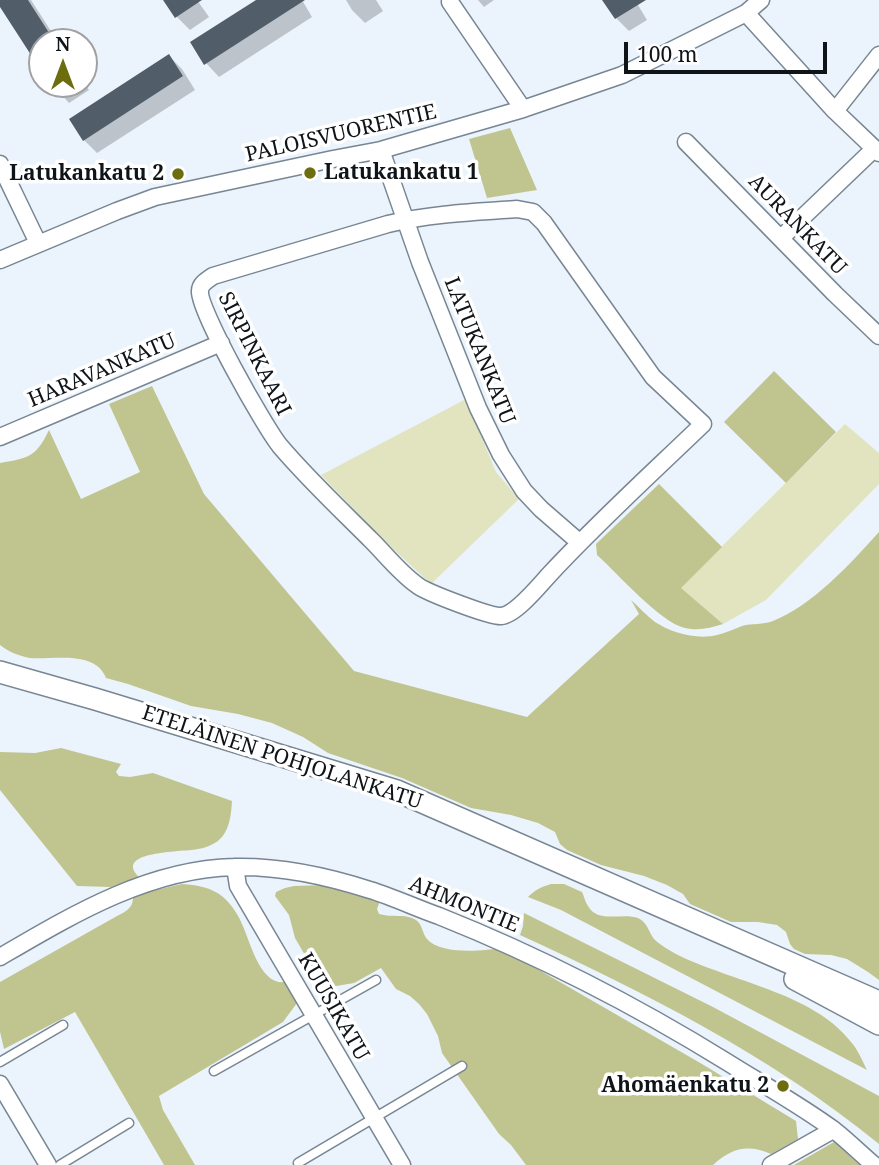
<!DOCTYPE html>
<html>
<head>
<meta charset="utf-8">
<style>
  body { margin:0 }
  #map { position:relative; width:879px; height:1165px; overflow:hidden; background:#ebf4fd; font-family:"Noto Serif",serif }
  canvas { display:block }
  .north { position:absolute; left:28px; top:28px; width:70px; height:70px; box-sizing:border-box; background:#fff; border:2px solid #9fa1a3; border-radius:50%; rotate:0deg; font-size:19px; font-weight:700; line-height:28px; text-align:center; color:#0f1419 }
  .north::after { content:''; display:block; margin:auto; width:24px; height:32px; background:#6b6d0e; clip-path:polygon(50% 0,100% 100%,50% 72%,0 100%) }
  .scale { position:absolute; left:624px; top:42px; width:203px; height:32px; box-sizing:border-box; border:4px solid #0f1419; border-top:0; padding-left:9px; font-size:21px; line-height:24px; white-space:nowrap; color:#0f1419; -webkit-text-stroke:5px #fff; paint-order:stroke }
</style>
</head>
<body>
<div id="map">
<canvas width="879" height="1165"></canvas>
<div class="north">N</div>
<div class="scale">100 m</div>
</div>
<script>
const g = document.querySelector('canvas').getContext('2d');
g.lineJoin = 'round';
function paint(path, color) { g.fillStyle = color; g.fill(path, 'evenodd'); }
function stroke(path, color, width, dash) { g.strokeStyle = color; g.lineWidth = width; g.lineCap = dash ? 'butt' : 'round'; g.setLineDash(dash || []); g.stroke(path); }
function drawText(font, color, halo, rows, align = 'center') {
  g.font = font + ' "Noto Serif",serif'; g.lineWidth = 7; g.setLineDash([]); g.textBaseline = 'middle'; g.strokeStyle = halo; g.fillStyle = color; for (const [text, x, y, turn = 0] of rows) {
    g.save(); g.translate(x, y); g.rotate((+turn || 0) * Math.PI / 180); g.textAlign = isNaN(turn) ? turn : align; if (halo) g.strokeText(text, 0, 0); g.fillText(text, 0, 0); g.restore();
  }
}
const green = new Path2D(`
  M466,399L496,472L519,499L431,584L379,536L321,475Z
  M845,424L879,453V484L766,600L723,624L680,588Z`);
const forest = new Path2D(`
  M510,128L537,190L487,198L469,139Z
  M774,371L836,432L786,483L724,422Z
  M152,386L204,494L354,671L527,717L639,614L631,600C639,607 647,616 655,622C672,633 697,640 717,635C725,633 734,629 742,626C752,623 763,625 773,621C812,606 852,562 879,532V980L868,972L847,959L831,955L805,954L794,949L790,944L786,932L777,925L758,922H731L690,904L683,894L667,885L644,876L601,865L567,850L560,844L555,832L538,823L511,815L471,808L402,778L328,753L303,737L272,723L238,714L191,706L128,684L106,678C95,650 54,660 30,658C19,656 9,652 0,645V463C29,458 36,457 49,430L81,499L140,472L109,404Z
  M659,484L722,547L681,588L723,624C710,628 699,631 685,628C661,623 617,573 597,555L596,544Z
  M61,748L121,764L116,772L119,776L130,777L153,773L232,801C231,815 230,831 218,841C212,845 205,848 198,849C187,852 112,850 139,877L111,887L77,886L0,790V752L35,753Z
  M182,884C197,885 211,887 223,897C231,904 238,914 242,924C250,941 260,985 284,982L297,1003L283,1022L159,1096L163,1110L195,1165H164L75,1012L4,1049L0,1032V982L117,916C125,912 133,908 133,898L138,894Z
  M551,884H564L582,892C584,896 585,902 588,906C598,924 623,912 638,918C648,923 648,931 654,939C660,945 669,950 676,954C729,981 814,993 851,1042C858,1050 862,1060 867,1070L561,910L528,897C535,890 541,887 551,884Z
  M325,885L355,892L380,901L377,909L379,914C391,918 406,913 416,920C423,925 422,933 427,939C441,955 483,951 501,948L702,1064L796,1121L798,1139L771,1154C747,1144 732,1148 713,1165H526L511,1145L499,1134L442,1053L438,1036L427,1014L419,1004L410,996L396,989L381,968L354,983L324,988L295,938L289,915L275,896L276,892L285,888L294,886Z
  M524,913L713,1007L879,1096V1144C773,1057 644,992 520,935L523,926Z
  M834,1142L861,1162V1165H794Z`);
const shadow = new Path2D(`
  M0,0H31L58,42H42V69L0,3Z
  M165,0H197L209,17L190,30L177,17Z
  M259,0H302L312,17L219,77L206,63Z
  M346,0H376L383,11L365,23L352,10Z
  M478,0H494L484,7Z
  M604,0H635L647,20L629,31L616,18Z
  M169,56L182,69L195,90L97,153L84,140Z
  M84,83L89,90L69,103L52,84Z`);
const building = new Path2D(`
  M0,0H28L55,42H42V72L0,7Z
  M163,0H202L175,18Z
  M256,0H305L204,65L190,42Z
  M602,0H646L615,19Z
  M169,54L183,76L83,141L69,119Z`);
const service = new Path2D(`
  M0,1062L63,1025
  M214,1071L376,980
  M298,1163L462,1066
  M60,1165L129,1123`);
const minor = new Path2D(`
  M450,2L523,109
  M746,13L835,111L879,153
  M835,111L879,55
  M686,142L835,294L879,336
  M381,150L420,262L478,408L501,455L524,491L541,509L579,542
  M0,164L38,243
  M517,209L533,212L544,223L653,377L703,424C651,474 597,523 548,576C538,587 515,615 501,616C491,617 425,592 417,585C400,573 386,555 372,541C341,510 308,479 280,446C265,428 198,309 200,291C200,284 207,280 213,276L388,224C430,214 474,212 517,209Z
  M781,238L874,149
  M0,260L117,211L155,197L333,159L381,150L523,109L622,75L746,13L761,0
  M0,437L221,343
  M235,867L238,886L402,1165
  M0,957C72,915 148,869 234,867C279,866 327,876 370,890C393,897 416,908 439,916C539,956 635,1005 727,1062C762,1084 800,1105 834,1130C848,1141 861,1154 874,1165
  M0,1084L48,1165
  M771,1165L833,1130`);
const secondary = new Path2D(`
  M0,672L95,699L397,791L879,1002
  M795,979L879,1024`);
const markers = [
  [310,173,7,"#6b6d0e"],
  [178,174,7,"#6b6d0e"],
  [783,1086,7,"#6b6d0e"]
];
const streetNames = [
  ["PALOISVUORENTIE",341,134,-13],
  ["AURANKATU",797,225,46],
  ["LATUKANKATU",479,351,68],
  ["SIRPINKAARI",254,354,63],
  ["HARAVANKATU",102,371,-23],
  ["ETELÄINEN POHJOLANKATU",282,758,18],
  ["AHMONTIE",464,905,22],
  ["KUUSIKATU",333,1007,60]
];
const poiNames = [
  ["Latukankatu 1",324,173,"left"],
  ["Latukankatu 2",164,174],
  ["Ahomäenkatu 2",769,1086]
];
paint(green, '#e1e4bf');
paint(forest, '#c0c48e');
paint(shadow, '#0003');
paint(building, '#515e6a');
stroke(service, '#788693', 11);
stroke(minor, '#788693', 19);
stroke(secondary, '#788693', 24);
stroke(service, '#fff', 8);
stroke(minor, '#fff', 16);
stroke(secondary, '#fff', 21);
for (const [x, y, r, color] of markers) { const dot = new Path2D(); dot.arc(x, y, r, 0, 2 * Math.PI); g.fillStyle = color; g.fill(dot); stroke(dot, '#fff', 2.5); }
drawText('21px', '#0f1419', '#fff', streetNames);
drawText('bold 21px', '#0f1419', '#fff', poiNames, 'right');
</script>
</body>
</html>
